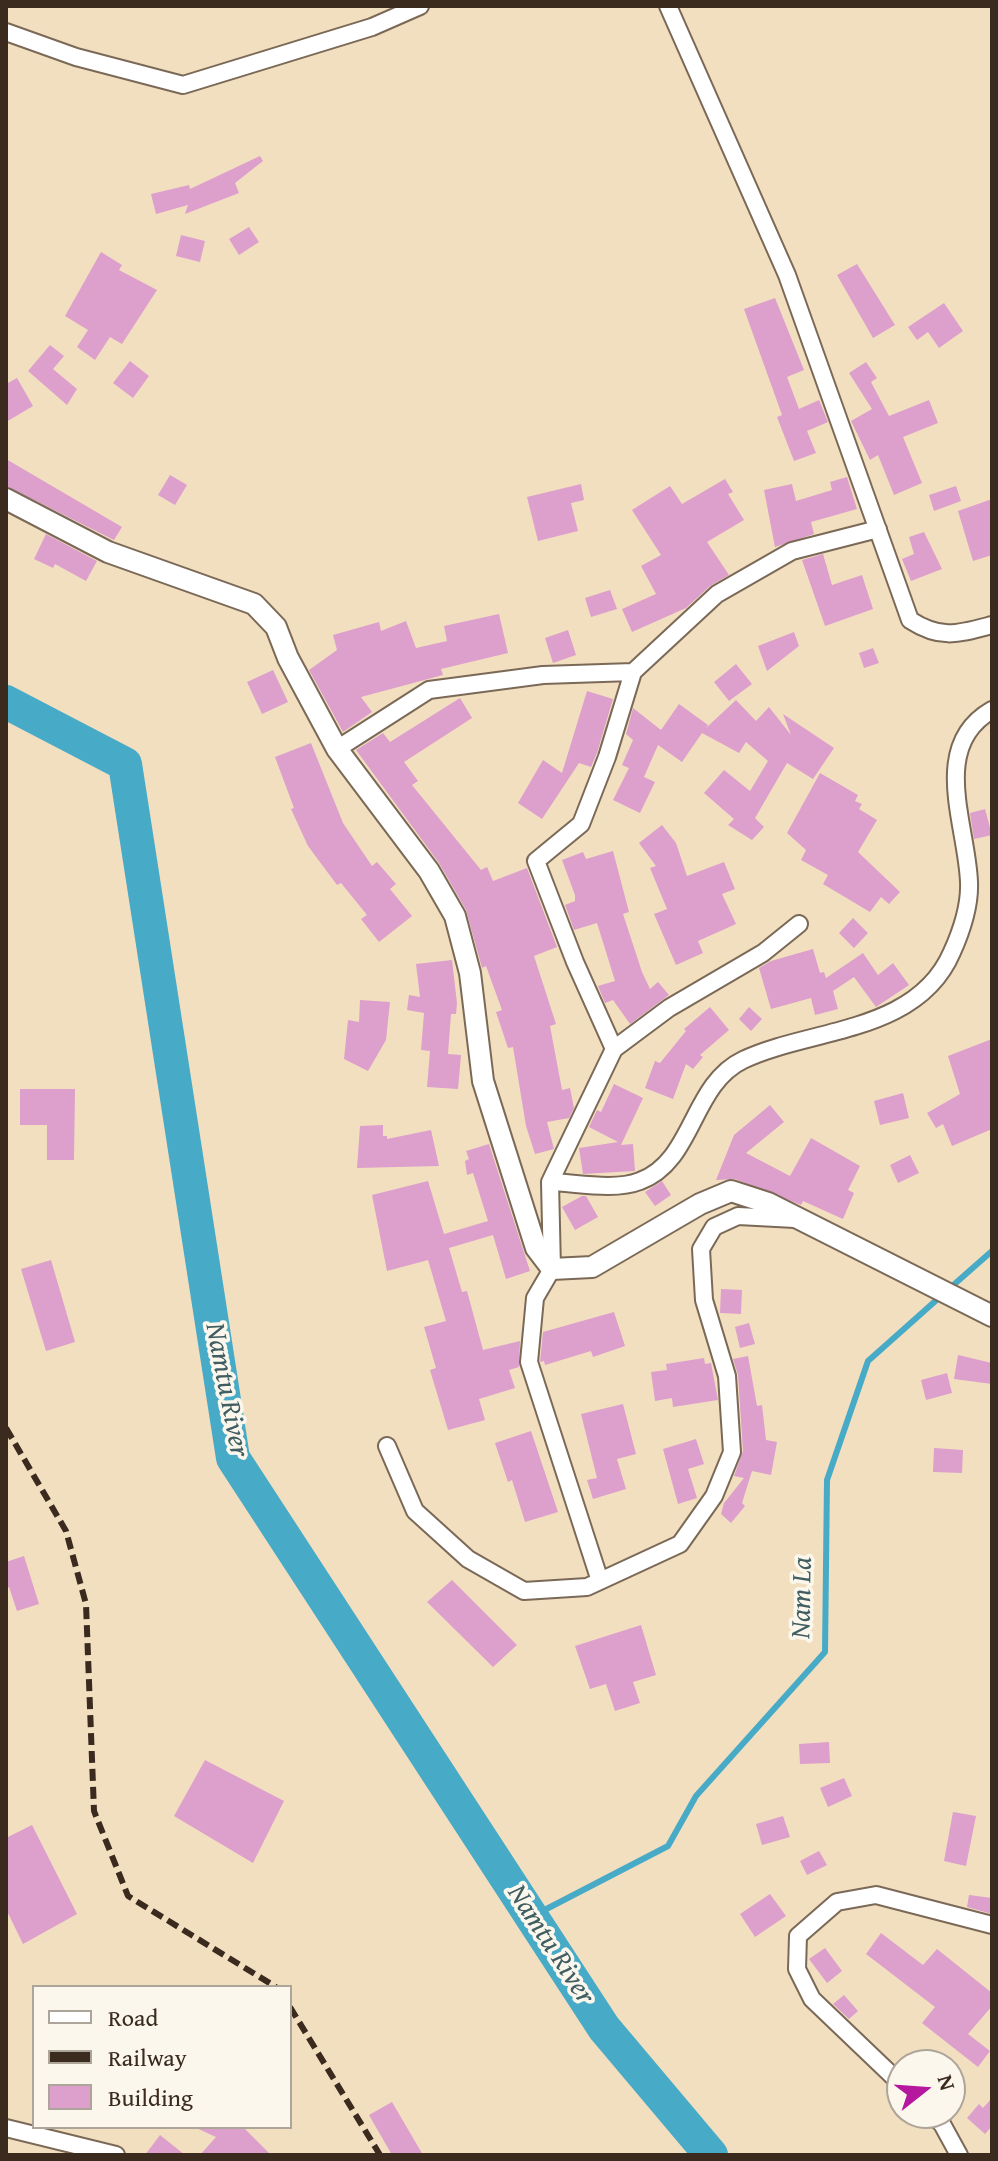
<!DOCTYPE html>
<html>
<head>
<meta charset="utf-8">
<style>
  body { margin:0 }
  #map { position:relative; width:998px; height:2161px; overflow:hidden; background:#f2dfc0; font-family:"Gentium Book Plus",serif }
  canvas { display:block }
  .frame { position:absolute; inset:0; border:8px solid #3b2a1e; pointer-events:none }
  .legend { position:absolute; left:32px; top:1985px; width:260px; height:144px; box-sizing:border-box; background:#fbf7ec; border:2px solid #aea59a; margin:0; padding:10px 14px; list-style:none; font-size:24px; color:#3b2a1e }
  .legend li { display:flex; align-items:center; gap:16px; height:40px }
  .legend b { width:40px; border:2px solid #aea59a }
  .north { position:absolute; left:886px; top:2049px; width:80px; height:80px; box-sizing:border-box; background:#fbf7ec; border:2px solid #aea59a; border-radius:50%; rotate:73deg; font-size:22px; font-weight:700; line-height:32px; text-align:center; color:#3b2a1e }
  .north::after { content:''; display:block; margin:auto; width:28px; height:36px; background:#b5179e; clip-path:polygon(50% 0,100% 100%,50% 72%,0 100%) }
</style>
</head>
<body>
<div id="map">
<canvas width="998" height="2161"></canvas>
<div class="frame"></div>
<ul class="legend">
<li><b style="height:10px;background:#fff"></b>Road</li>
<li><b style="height:10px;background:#3b2a1e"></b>Railway</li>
<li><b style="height:22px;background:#dd9fcc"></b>Building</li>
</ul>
<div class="north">N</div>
</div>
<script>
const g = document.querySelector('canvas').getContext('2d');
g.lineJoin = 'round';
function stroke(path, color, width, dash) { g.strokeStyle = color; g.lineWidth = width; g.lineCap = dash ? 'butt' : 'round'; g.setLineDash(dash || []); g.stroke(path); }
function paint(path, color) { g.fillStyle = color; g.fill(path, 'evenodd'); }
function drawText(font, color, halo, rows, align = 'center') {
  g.font = font + ' "Gentium Book Plus",serif'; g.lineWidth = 7; g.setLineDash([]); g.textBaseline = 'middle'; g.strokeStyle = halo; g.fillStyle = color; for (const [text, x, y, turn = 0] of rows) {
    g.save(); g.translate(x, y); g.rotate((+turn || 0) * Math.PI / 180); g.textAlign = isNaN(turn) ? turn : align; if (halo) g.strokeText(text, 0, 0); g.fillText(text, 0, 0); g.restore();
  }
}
const stream = new Path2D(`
  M950,1288L992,1251
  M531,1917L668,1846L696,1796L825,1652L827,1480L868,1361L941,1296`);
const river = new Path2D(`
  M6,702L125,764L233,1458L604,2028L711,2155`);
const building = new Path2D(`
  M260,156L263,161L235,183L239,193L185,214L188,205L156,214L151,194L189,185L190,189Z
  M249,227L259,242L239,255L229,239Z
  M181,235L205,241L200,262L176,256Z
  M101,252L122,265L119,270L157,290L122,344L110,337L95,360L77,347L88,330L65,316Z
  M857,264L895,325L873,338L837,275Z
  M775,298L804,370L787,377L799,409L819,400L828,422L807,431L816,453L794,461L777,417L782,415L744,309Z
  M944,303L963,331L939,348L928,332L917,340L908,327Z
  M50,345L64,356L53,369L77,389L67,405L28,371Z
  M130,361L149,376L133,398L113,383Z
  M866,362L877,378L871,382L889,416L929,400L938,423L903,437L922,483L894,495L878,455L870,460L851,421L872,409L849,373Z
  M17,378L33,406L6,422V384Z
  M6,459L122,527L114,540L6,486Z
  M170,475L187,485L175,505L158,495Z
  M847,477L857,509L811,522L814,534L775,547L764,490L792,484L796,501L832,490L830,482Z
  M725,479L733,492L728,494L744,520L707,542L729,575L710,586L686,608L632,632L622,609L656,594L641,566L661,555L632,510L670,486L682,504Z
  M581,484L584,500L571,503L578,531L538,541L527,497Z
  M956,486L961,501L934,511L929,495Z
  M992,499V555L973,561L958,511Z
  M924,532L942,569L911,581L902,559L914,554L909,537Z
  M46,534L97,561L86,581L55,564L53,568L34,559Z
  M823,554L832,585L862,575L873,609L825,626L802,560Z
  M610,590L617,609L591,617L585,598Z
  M499,614L508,653L441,669L443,675L361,697L372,712L343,732L309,670L337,650L333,635L379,622L381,631L406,621L416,648L447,641L444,626Z
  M568,630L576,655L553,663L545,638Z
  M794,632L799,646L767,671L758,646Z
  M873,648L879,663L864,668L859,653Z
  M736,664L752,684L729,701L714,682Z
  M273,670L288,702L262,714L247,682Z
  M587,691L613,699L597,753L591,767L579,763L542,819L518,803L543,760L562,773Z
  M460,698L472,718L404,762L418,781L412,785L481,870L487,867L493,881L527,868L557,947L534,956L556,1024L550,1026L562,1090L570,1088L574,1108L569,1118L547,1122L554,1149L535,1154L526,1126L513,1047L508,1048L496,1012L502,1010L486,966L482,968L466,910L439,863L356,750L383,733L390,742Z
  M736,700L756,721L769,707L791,735L783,714L834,748L813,779L787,763L755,818L764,827L752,840L728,825L734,819L704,793L724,770L750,791L768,761L746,742L739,753L702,733L682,762L658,745L644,777L655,782L640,813L613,800L629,768L622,765L633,740L626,734L633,708L661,730L679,704L708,725L706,728Z
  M311,743L343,823L372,866L377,862L396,884L390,889L412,916L379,942L361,919L367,915L341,883L337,885L308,846L291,809L294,808L275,757Z
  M820,773L858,795L855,801L862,804L859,809L877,820L858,852L900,892L889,904L881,897L870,912L823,884L828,875L801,860L806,850L787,833Z
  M985,809L992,835L974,839L970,813Z
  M662,825L676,843L687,876L724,862L735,889L722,894L736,924L698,941L703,953L676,965L654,914L667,909L650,868L656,866L639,843Z
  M613,851L629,912L623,914L642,972L650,989L658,982L669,995L630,1024L613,1000L605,1003L598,986L615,981L597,923L574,930L565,905L575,901V895L562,860L583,852L586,859Z
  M853,918L868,933L854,948L839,933Z
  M813,949L820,973L824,972L826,978L863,953L878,975L893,963L909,985L876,1007L854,977L833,991L838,1009L815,1015L811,998L771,1009L759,968L771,961Z
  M452,960L457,1003L456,1014H451L448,1054L461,1055L458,1089L427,1087L430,1051L421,1050L424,1013L407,1010L409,995L420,997L416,964Z
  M360,1000L390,1002L386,1040L368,1071L344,1059L348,1020L359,1022Z
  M710,1007L729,1030L700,1055L703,1057L693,1069L686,1064L673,1099L645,1088L655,1061L660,1063L686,1031L684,1029Z
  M749,1007L762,1019L751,1031L739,1019Z
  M992,1039V1129L952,1146L943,1124L936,1128L927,1113L960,1094L948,1056Z
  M614,1084L643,1098L621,1145L633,1144L635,1171L583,1174L579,1148L618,1142L589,1127L597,1110L601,1112Z
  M20,1089H75L74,1160H47V1125H20Z
  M903,1093L909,1118L880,1125L874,1101Z
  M770,1105L784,1122L746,1153L790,1176L811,1138L860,1166L848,1190L854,1193L843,1219L803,1201L801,1205L735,1179L716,1180L734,1135Z
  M383,1125V1136H387V1139L431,1130L439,1166L357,1168L360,1126Z
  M489,1144L530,1271L506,1279L493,1235L449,1248L462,1292L467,1291L483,1350L520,1341L519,1367L509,1370L515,1388L479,1399L485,1420L448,1430L430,1370L436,1368L424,1327L446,1321L428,1260L387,1271L372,1195L428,1181L444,1234L488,1221L473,1173L467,1175L465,1161L469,1159L466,1151Z
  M910,1155L919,1173L898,1183L890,1165Z
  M662,1181L671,1195L655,1206L645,1192Z
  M582,1196H586L598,1217L575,1230L562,1207Z
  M51,1260L75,1342L46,1351L21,1269Z
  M721,1289L742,1290L741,1314L720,1313Z
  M614,1312L625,1346L593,1357L591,1351L545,1365L544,1361L540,1362L543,1332Z
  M749,1323L755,1344L740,1348L735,1327Z
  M958,1355L992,1363V1384L954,1379Z
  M748,1356L757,1406L762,1405L766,1440L777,1442L771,1475L752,1471L742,1503L745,1506L731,1523L721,1514L724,1503L744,1478L734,1476L743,1451L738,1375L733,1359Z
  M704,1358L705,1364L711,1363L718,1400L673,1407L672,1398L655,1401L651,1372L667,1370L666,1364Z
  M947,1373L952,1393L926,1400L921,1380Z
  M623,1404L636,1454L617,1459L626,1489L593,1499L587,1480L597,1478L581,1414Z
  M531,1431L558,1512L525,1522L512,1480L508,1482L495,1443Z
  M696,1439L704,1464L688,1469L697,1498L678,1504L663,1449Z
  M934,1448L963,1450L962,1473L933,1472Z
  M24,1556L39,1604L17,1611L9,1587L6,1588V1562Z
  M452,1580L517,1645L493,1667L427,1602Z
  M641,1625L656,1675L633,1682L640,1703L615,1711L606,1684L590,1689L575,1646Z
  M829,1742L830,1763L800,1764L799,1744Z
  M205,1760L284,1801L253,1863L174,1816Z
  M844,1778L852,1796L828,1807L820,1788Z
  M953,1812L976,1816L966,1866L944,1861Z
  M783,1816L790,1837L762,1845L756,1824Z
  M32,1825L77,1914L23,1944L6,1909V1838Z
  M819,1851L827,1865L807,1875L800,1861Z
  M770,1894L786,1916L755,1937L740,1914Z
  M969,1895L992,1898V1914L967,1907Z
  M881,1933L923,1965L937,1949L992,1993V2006L968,2034L990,2051L978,2067L922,2023L935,2007L866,1954Z
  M825,1948L842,1971L827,1983L809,1959Z
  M844,1995L858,2011L849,2019L833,2004Z
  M992,2098V2126L985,2134L967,2118L979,2104L983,2108Z
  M392,2102L423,2155H392L369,2115Z
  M194,2127H243L271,2155H200L216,2137Z
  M160,2135L185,2155H145Z`);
const minor = new Path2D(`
  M668,6L787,275L910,620C941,640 958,634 992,625
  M6,32L76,57L183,85L372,27L420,6
  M337,749L429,690L543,675L633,672
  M799,924L763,953L669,1008L614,1049L575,962L536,861L581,824L607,757L633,672L717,594L792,551L878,529
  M550,1182C577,1183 615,1191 640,1181C694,1161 691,1085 743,1060C810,1028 917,1034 952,952C961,932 970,905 969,882C967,825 929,746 992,710
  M387,1446L415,1511L468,1559L524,1591L587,1587L680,1544L714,1496L732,1452L727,1376L704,1300L701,1249L714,1227L738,1216L795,1219
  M600,1581L529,1362L535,1298L552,1269L550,1182L614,1049
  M902,2085L812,1999L797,1969L798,1936L837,1902L876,1895L992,1925
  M930,2113L942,2124L959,2155
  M6,2128L116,2155`);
const tertiary = new Path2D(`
  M6,499L108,552L254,604L276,627L288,658L337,749L429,871L455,916L470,973L483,1081L536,1248L552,1269L592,1267L700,1204L731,1191L768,1203L992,1316`);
const rail = new Path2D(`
  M6,1428L66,1531L86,1604L94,1811L128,1896L276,1987
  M290,2007L380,2155`);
const waterNames = [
  ["Namtu River",226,1390,79],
  ["Nam La",803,1598,-89],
  ["Namtu River",550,1945,57]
];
stroke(stream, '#47aac7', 6);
stroke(river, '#47aac7', 34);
paint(building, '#dd9fcc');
stroke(minor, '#7b6957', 20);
stroke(tertiary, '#7b6957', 24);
stroke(minor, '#fff', 16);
stroke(tertiary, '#fff', 20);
stroke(rail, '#3b2a1e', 6, [12, 6]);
drawText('italic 28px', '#405d62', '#fbf7ec', waterNames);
</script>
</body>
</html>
